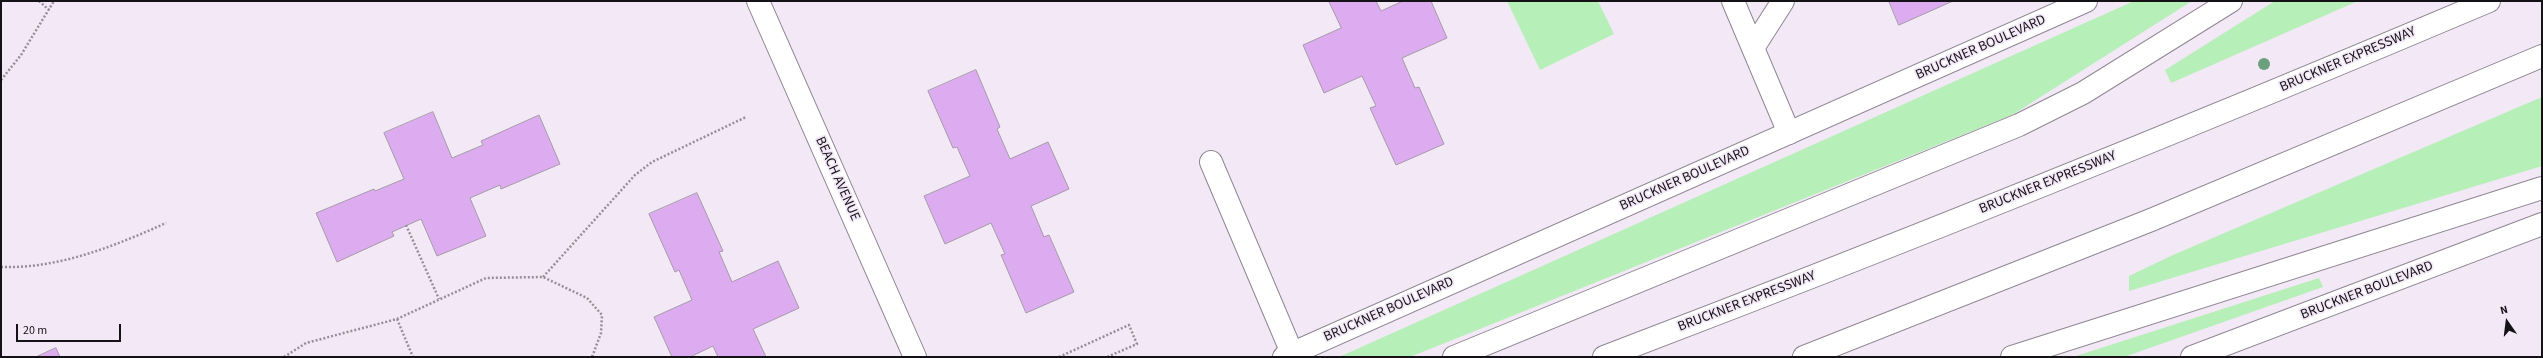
<!DOCTYPE html>
<html>
<head>
<meta charset="utf-8">
<style>
  body { margin:0 }
  #map { position:relative; width:2543px; height:358px; overflow:hidden; background:#f2e8f6; font-family:"Source Sans 3",sans-serif }
  canvas { display:block }
  .frame { position:absolute; inset:0; border:2px solid #151217; pointer-events:none }
  .north { position:absolute; left:2487px; top:302px; width:40px; height:40px; -webkit-text-stroke:3px #f2e8f6; paint-order:stroke; rotate:346deg; font-size:11px; font-weight:700; line-height:16px; text-align:center; color:#151217 }
  .north::after { content:''; display:block; margin:auto; width:14px; height:18px; background:#151217; clip-path:polygon(50% 0,100% 100%,50% 72%,0 100%) }
  .scale { position:absolute; left:16px; top:324px; width:105px; height:18px; box-sizing:border-box; border:2px solid #151217; border-top:0; padding-left:5px; font-size:12px; line-height:14px; white-space:nowrap; color:#151217; -webkit-text-stroke:3px #f2e8f6; paint-order:stroke }
</style>
</head>
<body>
<div id="map">
<canvas width="2543" height="358"></canvas>
<div class="frame"></div>
<div class="north">N</div>
<div class="scale">20 m</div>
</div>
<script>
const g = document.querySelector('canvas').getContext('2d');
g.lineJoin = 'round';
function paint(path, color) { g.fillStyle = color; g.fill(path, 'evenodd'); }
function stroke(path, color, width, dash) { g.strokeStyle = color; g.lineWidth = width; g.lineCap = dash ? 'butt' : 'round'; g.setLineDash(dash || []); g.stroke(path); }
function drawText(font, color, halo, rows, align = 'center') {
  g.font = font + ' "Source Sans 3",sans-serif'; g.lineWidth = 3.5; g.setLineDash([]); g.textBaseline = 'middle'; g.strokeStyle = halo; g.fillStyle = color; for (const [text, x, y, turn = 0] of rows) {
    g.save(); g.translate(x, y); g.rotate((+turn || 0) * Math.PI / 180); g.textAlign = isNaN(turn) ? turn : align; if (halo) g.strokeText(text, 0, 0); g.fillText(text, 0, 0); g.restore();
  }
}
const green = new Path2D(`
  M1507,1H1598L1614,34L1540,70Z
  M2134,1H2192L2012,115L1410,357H1339Z
  M2275,1H2358L2171,83L2165,70Z
  M2542,97V166L2129,291V276L2173,255Z
  M2319,278L2323,287L2124,357H2073Z`);
const building = new Path2D(`
  M1329,1H1376L1381,11L1403,1H1431L1447,38L1402,58L1415,88L1419,87L1444,144L1396,165L1370,108L1376,106L1362,76L1324,93L1303,45L1341,28Z
  M1889,1H1953L1899,25Z
  M976,70L1000,127L997,129L1010,159L1048,142L1069,189L1031,206L1044,237L1049,235L1074,292L1026,313L1001,255L1005,254L991,223L945,244L924,196L970,176L957,147L953,148L928,91Z
  M433,112L452,158L483,145L481,141L539,115L560,164L501,189L500,185L470,198L486,236L437,256L421,219L392,232L394,236L337,262L316,213L374,189L375,191L404,179L384,133Z
  M697,193L723,251L719,252L732,282L778,261L799,308L753,329L766,357H718L713,346L690,357H672L654,317L692,300L679,270L675,272L649,214Z
  M56,348L60,357H36Z`);
const path = new Path2D(`
  M39,1L49,10
  M1,80L21,55L54,1
  M406,225L439,299
  M1,267C58,269 115,246 166,223
  M543,277L635,175L652,162L746,117
  M397,319L413,357
  M284,357L306,343L397,319L486,278L543,277L587,298L602,315L601,333L592,357
  M1059,357L1129,325L1137,344L1107,357`);
const minor = new Path2D(`
  M758,1L915,357
  M1733,1L1789,133
  M1753,48L1783,1
  M1211,162L1292,353`);
const major = new Path2D(`
  M1284,357L2086,1
  M2192,357L2542,224`);
const highway = new Path2D(`
  M1454,357L2019,125L2083,93L2231,1
  M1604,357C1901,244 2196,125 2489,1
  M1804,357L2151,220L2542,56
  M2012,357L2542,188`);
const trees = [
  [2264,64]
];
const streetNames = [
  ["BRUCKNER BOULEVARD",1981,48,-24],
  ["BRUCKNER EXPRESSWAY",2348,60,-23],
  ["BEACH AVENUE",837,179,66],
  ["BRUCKNER BOULEVARD",1685,179,-24],
  ["BRUCKNER EXPRESSWAY",2048,183,-22],
  ["BRUCKNER BOULEVARD",2367,291,-21],
  ["BRUCKNER EXPRESSWAY",1747,302,-21],
  ["BRUCKNER BOULEVARD",1389,310,-24]
];
paint(green, '#b7efb8');
paint(building, '#ddabef');
stroke(building, '#a59ba8', 1);
stroke(minor, '#908693', 24);
stroke(major, '#908693', 24);
stroke(highway, '#908693', 24);
stroke(path, '#968f99', 2.5, [2, 2]);
stroke(minor, '#fff', 22);
stroke(major, '#fff', 22);
stroke(highway, '#fff', 22);
g.fillStyle = '#6da07c';
for (const [x, y] of trees) { g.beginPath(); g.arc(x, y, 6, 0, 2 * Math.PI); g.fill(); }
drawText('14px', '#151217', '#f2e8f6', streetNames);
</script>
</body>
</html>
